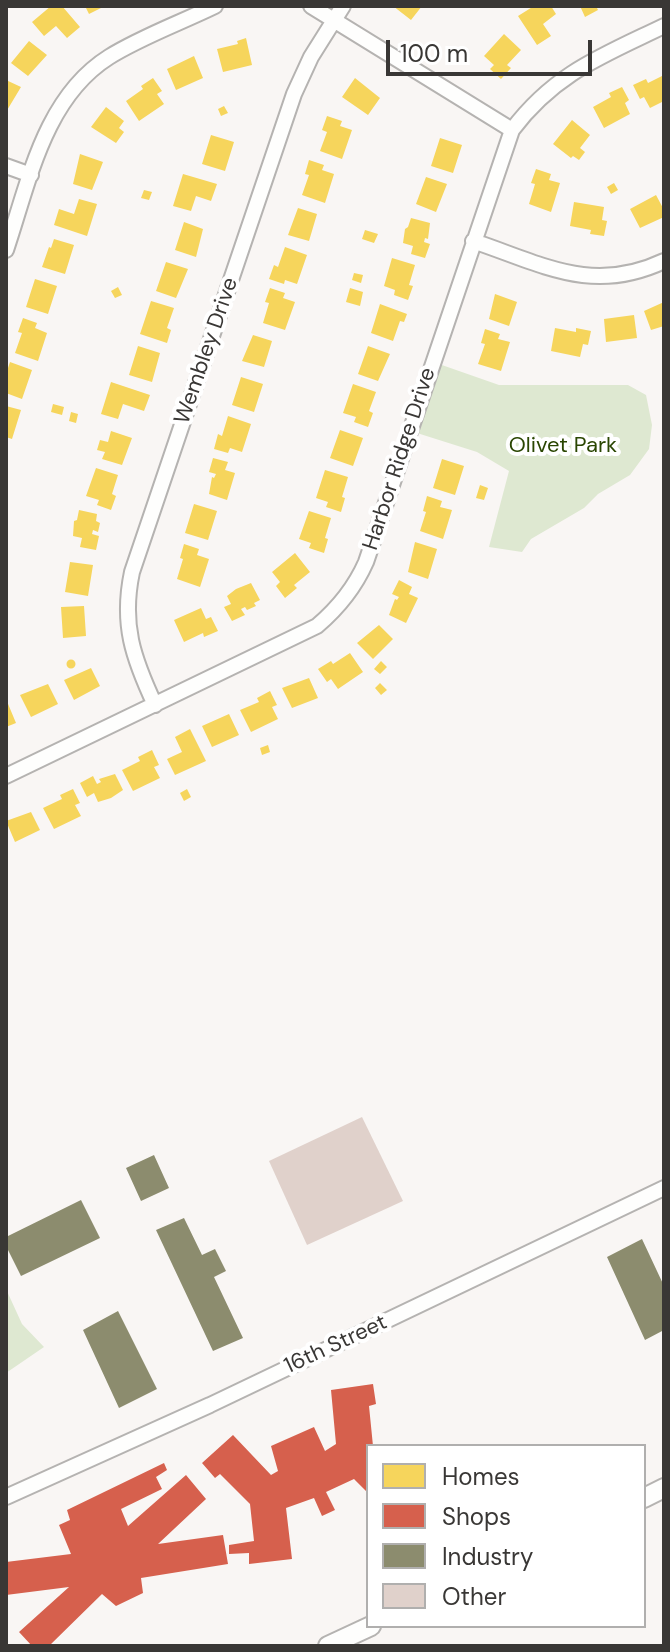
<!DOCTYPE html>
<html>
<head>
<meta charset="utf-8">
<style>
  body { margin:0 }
  #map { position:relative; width:670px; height:1652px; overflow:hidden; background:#f9f6f4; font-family:"DM Sans",sans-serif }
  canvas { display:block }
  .frame { position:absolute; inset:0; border:8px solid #393735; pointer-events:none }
  .legend { position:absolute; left:366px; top:1444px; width:280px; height:184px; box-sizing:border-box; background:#fff; border:2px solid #b0afae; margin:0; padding:10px 14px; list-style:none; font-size:24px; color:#393735 }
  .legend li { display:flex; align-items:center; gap:16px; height:40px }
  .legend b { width:40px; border:2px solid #b0afae }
  .scale { position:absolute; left:386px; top:40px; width:206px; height:36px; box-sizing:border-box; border:4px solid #393735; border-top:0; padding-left:10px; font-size:24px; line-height:28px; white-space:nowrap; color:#393735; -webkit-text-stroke:6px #fff; paint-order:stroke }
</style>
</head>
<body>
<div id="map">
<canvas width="670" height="1652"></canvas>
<div class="frame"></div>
<ul class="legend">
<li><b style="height:22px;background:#f6d55c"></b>Homes</li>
<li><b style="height:22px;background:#d6604d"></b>Shops</li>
<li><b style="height:22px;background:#8c8c6e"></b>Industry</li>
<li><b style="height:22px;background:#e0d1cb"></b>Other</li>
</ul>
<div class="scale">100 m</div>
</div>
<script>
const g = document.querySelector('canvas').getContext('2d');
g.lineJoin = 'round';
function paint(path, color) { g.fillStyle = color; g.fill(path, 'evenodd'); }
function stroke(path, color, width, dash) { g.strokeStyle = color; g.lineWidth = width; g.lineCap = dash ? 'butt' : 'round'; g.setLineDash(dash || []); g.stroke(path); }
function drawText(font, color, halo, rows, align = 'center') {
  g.font = font + ' "DM Sans",sans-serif'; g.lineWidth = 8; g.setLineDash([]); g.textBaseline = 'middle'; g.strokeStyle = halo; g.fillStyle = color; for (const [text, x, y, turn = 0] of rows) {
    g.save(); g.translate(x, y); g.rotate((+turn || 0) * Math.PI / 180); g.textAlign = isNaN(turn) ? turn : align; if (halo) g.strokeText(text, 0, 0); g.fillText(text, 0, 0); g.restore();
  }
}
const green = new Path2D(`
  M439,364L499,385H628L646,395L652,425L649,449L630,475L598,494L584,508L531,539L522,552L489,547L509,471L477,452L417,433Z
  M6,1289L22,1324L44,1347L6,1373Z`);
const homes = new Path2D(`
  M51,6H62L80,27L67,38L56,26L44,36L32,22Z
  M85,6H105L89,14Z
  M393,6H422L411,20Z
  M534,6H551L556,14L543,24L551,36L537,45L518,16Z
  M580,6H596L598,10L585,17Z
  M504,34L521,50L507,65L511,68L501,79L490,69L494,65L484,56Z
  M246,38L252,65L223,72L217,49L238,44L237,41Z
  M29,41L47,55L28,76L11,63Z
  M194,56L203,78L176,90L167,69Z
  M664,75V101L650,108L644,97L640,99L633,85L646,79L648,83Z
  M153,78L162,91L157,94L164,104L139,121L126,101L143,89L141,86Z
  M355,78L380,98L368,115L342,97Z
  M6,80L21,87L6,112Z
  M622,87L629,100L625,103L630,114L604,128L593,107L611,97L609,93Z
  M224,106L228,113L221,116L218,109Z
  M106,107L124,121L119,128L124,132L116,143L91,127Z
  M327,116L342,121L340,126L352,130L342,159L320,151L327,132L322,130Z
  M572,120L590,135L580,148L585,152L579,160L573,156L571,158L553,144Z
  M211,135L234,142L225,171L202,164Z
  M440,138L462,145L453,173L431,166Z
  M80,154L103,162L92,190L73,184Z
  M309,160L324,165L322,170L334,174L325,203L302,195L309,175L305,174Z
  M536,169L551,174L549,180L560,183L551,212L529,204L535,184L531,183Z
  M183,174L217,184L211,201L196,196L191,211L173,206Z
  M426,177L447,184L436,212L416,204Z
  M614,183L618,190L611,194L607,187Z
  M144,190L152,192L149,200L141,198Z
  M656,195L664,210V217L640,228L630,209Z
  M79,199L97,204L87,236L54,225L59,209L74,214Z
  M574,202L604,207L602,220L607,221L604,236L590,234L591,230L570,226Z
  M298,208L317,214L309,241L288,235Z
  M411,218L430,223L428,239L425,238L424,242L430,244L425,258L411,254L413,246L403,243L405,229L408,227Z
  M184,222L203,229L196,257L175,250Z
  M365,230L378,234L374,243L362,239Z
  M54,239L74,245L65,274L42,267L49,247L51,248Z
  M285,247L307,255L297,284L285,280L284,284L269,279L274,265L278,267Z
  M392,258L415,265L409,285L413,286L408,300L394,295L395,290L384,286Z
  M166,262L188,269L176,298L156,291Z
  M354,273L363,275L361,283L352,280Z
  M35,279L57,286L48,314L26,307Z
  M118,287L122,295L115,298L111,291Z
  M270,288L285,293L283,298L295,302L285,330L263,323L269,303L265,302Z
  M350,288L363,292L360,306L346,302Z
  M495,294L517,302L509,326L489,319Z
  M151,301L174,308L167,328L171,330L167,343L140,334Z
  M664,302V326L651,330L644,311Z
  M380,304L407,314L404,322L400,321L393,341L371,333Z
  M634,315L637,338L606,342L604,319Z
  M23,318L37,323L35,328L47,333L38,361L15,353L22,333L18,332Z
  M555,328L576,332V328L591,331L588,345L583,344L580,357L551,351Z
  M485,329L500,334L498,339L510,342L501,371L478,364L485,344L481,343Z
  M253,335L272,341L264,367L242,361Z
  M138,346L160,353L152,382L129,375Z
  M368,346L390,354L378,381L358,374Z
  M10,362L32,370L22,399L6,393V374Z
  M241,377L263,384L254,412L232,405Z
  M111,382L150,395L144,411L123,404L118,419L101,414Z
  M353,384L376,392L369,411L373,413L368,427L354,422L356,417L343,413Z
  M53,404L64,407L62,415L51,412Z
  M6,406L21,410L12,439L6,437Z
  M71,412L78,414L76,423L69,421Z
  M228,416L251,424L242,452L230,448L228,453L214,449L218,434L222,436Z
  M340,430L363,438L353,466L330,458Z
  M111,431L132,438L122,465L102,459L105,452L97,450L100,440L108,442Z
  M213,458L228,462L225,470L235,473L227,500L209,494L212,477L214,478L216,474L209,472Z
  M442,459L464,466L455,495L433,488Z
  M96,468L118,475L112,494L116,496L111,510L97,505L99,500L86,496Z
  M325,470L348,477L342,497L345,498L341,512L326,507L328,502L316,498Z
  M480,485L488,488L484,500L476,498Z
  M427,496L442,501L440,507L452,510L443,539L420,531L426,512L423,511Z
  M194,504L217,511L208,540L185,533Z
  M79,510L97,514L96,521L100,523L98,532L93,530L92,534L99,536L96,550L80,547L82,538L73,536L74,521L77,520Z
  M309,511L331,518L325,538L328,539L324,553L309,548L311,543L299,539Z
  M415,542L437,549L428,579L408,572Z
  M184,544L199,549L197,555L209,559L200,587L177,579L183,559L180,558Z
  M295,553L310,572L294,585L297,588L285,598L276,586L280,582L272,572Z
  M70,562L93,565L88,596L65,592Z
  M399,580L412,587L409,594L418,598L406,623L389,615L395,599L397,600L399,597L392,594Z
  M251,583L260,600L254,603L256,606L247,610L245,607L241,609L245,615L232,621L224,607L231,604L227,596L236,589Z
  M84,606L86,636L63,638L61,607Z
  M201,608L206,619L211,617L218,631L204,637L203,633L184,642L174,620Z
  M379,625L393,639L373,659L357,643Z
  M350,653L363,672L338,689L331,679L327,682L318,669L331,661L333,664Z
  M66.5 664a4.5 4.5 0 1 1 9 0a4.5 4.5 0 1 1-9 0Z
  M381,661L387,667L380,674L374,669Z
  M91,668L100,686L74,700L64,680Z
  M309,678L318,698L292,708L282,688Z
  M380,683L387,690L381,695L375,688Z
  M48,684L58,704L31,717L20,695Z
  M270,691L277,705L272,707L278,719L251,732L240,710L259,702L257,698Z
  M6,699L16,723L6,727Z
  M229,714L239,735L212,747L202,726Z
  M190,729L206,761L175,775L167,759L182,752L175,737Z
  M268,745L270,752L262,755L260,748Z
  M152,750L159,765L154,767L160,778L133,791L122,770L140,761L138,757Z
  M115,774L123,790L111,798L98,802L94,793L87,797L80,783L93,776L97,784L101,782L99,779Z
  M73,789L80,803L75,805L81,816L54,829L43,808L62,799L60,795Z
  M187,789L191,797L184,801L180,793Z
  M31,812L40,830L15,842L6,821Z`);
const shops = new Path2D(`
  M373,1384L376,1404L369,1406L373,1446H368V1493L354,1479L326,1492L335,1510L322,1516L314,1498L286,1508L292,1559L249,1564V1553L229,1554V1545L254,1541L250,1504L220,1474L215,1478L202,1463L233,1435L271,1475L278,1471L271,1446L314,1427L325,1451L336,1444L331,1390Z
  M164,1463L167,1470L156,1477L162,1489L121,1509L128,1526L186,1475L206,1499L158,1544L223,1535L228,1564L141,1578L143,1593L116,1606L102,1594L49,1646H32L19,1632L69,1587L6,1595V1562L71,1554L59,1525L70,1520L67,1510Z`);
const industry = new Path2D(`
  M154,1155L169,1188L141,1201L126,1168Z
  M81,1200L100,1238L21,1276L6,1246V1237Z
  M184,1218L202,1255L215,1249L226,1271L214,1277L243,1338L213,1351L156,1230Z
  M642,1239L664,1286V1330L645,1340L607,1257Z
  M118,1311L157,1389L119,1408L83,1330Z`);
const building = new Path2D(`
  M362,1117L403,1201L307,1245L269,1161Z`);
const minor = new Path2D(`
  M311,6L512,130
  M6,166L31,175
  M473,241C542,264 592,295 664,261
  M6,250C29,182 44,98 109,57C141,37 180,23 215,6
  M155,705C133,658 121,624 132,572L294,94L311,57L343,6
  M6,776L317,626C337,609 355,587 366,562L512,130C555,73 602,56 664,26
  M6,1497L210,1405L664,1188`);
const major = new Path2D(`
  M644,1498L664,1488
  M328,1646L371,1626`);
const streetNames = [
  ["Wembley Drive",207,351,-71],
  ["Harbor Ridge Drive",400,459,-72],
  ["16th Street",336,1345,-25]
];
const parkNames = [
  ["Olivet Park",563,446]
];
paint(green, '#dee8d1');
paint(homes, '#f6d55c');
paint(shops, '#d6604d');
paint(industry, '#8c8c6e');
paint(building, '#e0d1cb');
stroke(minor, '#b5b3b1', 18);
stroke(major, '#b5b3b1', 22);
stroke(minor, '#fefefd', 14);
stroke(major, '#fefefd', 18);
drawText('22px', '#393735', '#fff', streetNames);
drawText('22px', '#2a4602', '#fff', parkNames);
</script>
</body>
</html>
